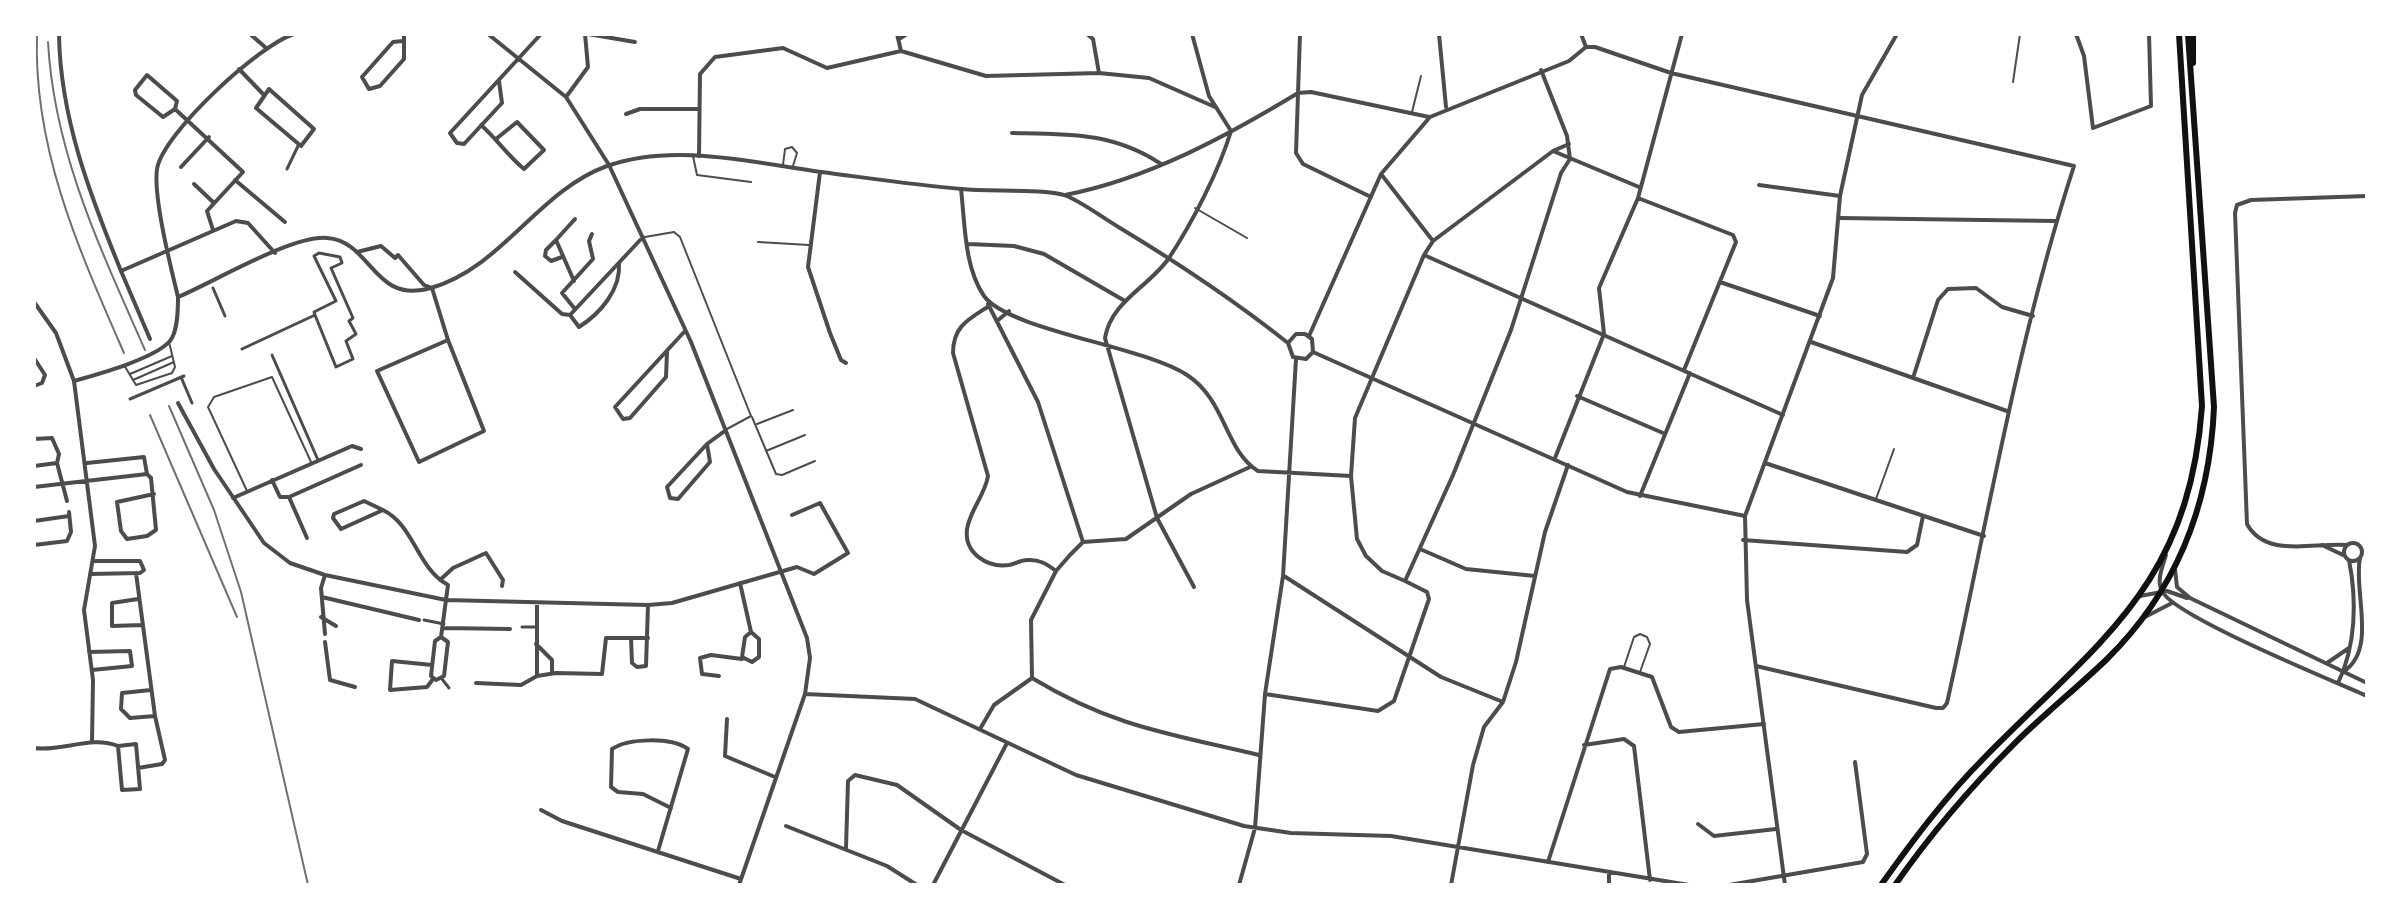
<!DOCTYPE html>
<html>
<head>
<meta charset="utf-8">
<style>
  body { margin:0 }
  #map { position:relative; width:2401px; height:919px; overflow:hidden; background:#fff; font-family:"Asap Condensed",sans-serif }
  canvas { display:block }
  .frame { position:absolute; inset:0; border:36px solid #fff; pointer-events:none }
</style>
</head>
<body>
<div id="map">
<canvas width="2401" height="919"></canvas>
<div class="frame"></div>
</div>
<script>
const g = document.querySelector('canvas').getContext('2d');
g.lineJoin = 'round';
function stroke(path, color, width, dash) { g.strokeStyle = color; g.lineWidth = width; g.lineCap = dash ? 'butt' : 'round'; g.setLineDash(dash || []); g.stroke(path); }
const service = new Path2D(`
  M2013,82L2020,34
  M1412,112L1421,76
  M693,156L697,175L751,182
  M783,165L785,149L792,147L797,153L793,166
  M1195,208L1247,238
  M645,237L674,232L680,237L751,416L727,429
  M758,242L809,245
  M124,365L136,385L172,373L175,367L169,342
  M130,374L172,356
  M133,380L174,362
  M752,417L776,474L782,475L815,461
  M757,424L793,410
  M766,451L805,435
  M247,491L208,407L214,397L272,377L311,462
  M1876,499L1894,449
  M1624,667L1634,637L1640,634L1647,637L1650,644L1640,672`);
const pedestrian = new Path2D(`
  M287,169L298,146
  M213,288L225,316
  M242,349L315,315L314,312L336,301L314,256L319,253L340,257L342,263L331,268L353,318L349,321L356,334L346,341L353,359L336,367L315,315
  M272,355L318,460
  M181,377L192,403
  M130,399L184,376
  M424,620L444,624
  M522,627H537
  M442,679L449,688`);
const minor = new Path2D(`
  M250,34L265,47
  M488,34L566,97L609,165L691,342L807,638L810,658L805,694L739,885
  M588,34L635,42
  M897,34L901,51
  M1087,34L1093,39L1099,73
  M1192,34L1209,96L1231,131C1219,171 1192,223 1169,258C1149,287 1111,301 1105,338L1157,518L1194,587
  M1300,34L1296,153L1303,164L1371,197
  M1439,34L1446,107
  M1581,34L1586,47H1595L1671,73L2074,166C2017,341 1987,524 1947,703L1943,708H1936L1756,666
  M2076,34L2084,56L2093,128L2151,106L2149,34
  M899,39L907,34
  M403,41L393,42L362,77L369,89L380,86L404,59V34
  M239,69L263,94
  M499,81L502,103L464,144L457,143L450,133L541,34
  M269,89L314,129L301,146L256,108Z
  M566,97L588,67L585,34
  M175,109L163,117L136,95L135,90L147,75L177,101L175,109L243,172L207,211L213,230
  M626,114L640,109H699
  M481,125C497,139 507,155 524,169L544,150L517,122L496,139
  M1012,133C1067,134 1113,132 1161,164
  M1553,151L1639,187
  M699,156L700,74L715,57L783,48L827,68L901,51L986,76L1099,73L1149,78L1215,107
  M181,167L209,137
  M820,172L808,267L830,333L841,360L846,363
  M1381,174L1433,241
  M235,180L285,222
  M194,184L214,203
  M1759,185L1840,196
  M961,189C965,223 964,267 984,296C1008,330 1146,347 1187,375C1226,400 1225,451 1258,471L1351,476
  M1065,195C1148,179 1227,136 1298,93L1311,92L1429,117
  M1638,198L1733,235L1736,242L1684,370
  M1839,218L2056,221
  M556,240L546,250L545,256L551,261L562,257
  M968,244L1014,246L1044,254L1125,301
  M357,252L381,246L395,258L398,255L424,285L432,288L448,340L484,431L419,462L377,371L448,340
  M1424,255L1783,415
  M619,263C621,289 601,313 579,327L570,315L643,237
  M515,272L562,314L570,315
  M574,281L556,240L575,219
  M1720,282L1820,316
  M178,297C171,268 153,197 157,169C163,133 259,45 294,34
  M988,304L1038,402L1083,542
  M989,306C969,319 953,326 953,353L988,476C985,495 970,510 967,529C964,553 987,568 1009,565C1015,564 1021,560 1027,560C1039,559 1047,564 1056,571
  M575,309L562,293L593,259L589,241L592,234
  M997,321L1009,311
  M1309,336L1381,174L1430,117L1569,61L1586,47
  M150,339L121,271L236,221L248,223L275,253
  M1811,342L2007,411
  M667,352L666,377L630,418L623,419L615,407L685,331
  M34,358L45,375L42,383L34,386
  M1913,378L1938,300L1948,289L1976,288L2002,307L2033,316
  M74,381L95,546L84,610L93,680L92,742
  M1577,396L1663,433
  M178,403L214,469L264,543L290,563L325,575L446,600L648,605L672,603L797,567L814,574L848,553L820,503L792,515
  M34,439L52,438L59,454L57,463L34,466
  M707,444L710,462L678,499L670,498L667,487L707,444L726,430
  M1555,458L1604,334L1599,288L1638,198L1682,34
  M57,463L67,501
  M1765,463L1984,536
  M147,474L151,478L156,530L147,536L127,539L121,531L117,502L154,494
  M272,480L280,497H289L307,538
  M34,487L147,474L144,457L87,463
  M1640,496L1690,373
  M289,497L361,465
  M233,498L352,446L361,449
  M383,510L364,501L334,514L333,518L341,529L383,510C415,526 416,567 448,585L441,637
  M34,521L69,516
  M1743,540L1907,552L1917,545L1923,516
  M2344 552a9 9 0 1 1 18 0a9 9 0 1 1-18 0Z
  M34,545L67,541L71,532L69,512
  M2322,545L2343,555
  M2347,545C2314,542 2266,559 2247,524L2235,213L2237,205L2251,200L2367,196
  M1420,549L1466,569L1535,576
  M136,573L155,716L165,760L162,764L138,768
  M90,574L140,573L144,570L140,561H94
  M1284,576L1441,677L1503,702
  M440,580L453,568L486,553L503,580L502,586
  M1405,581L1382,571L1366,556L1357,539L1351,476L1355,418L1424,255L1433,241L1553,151L1569,144
  M740,583L751,632L759,639V657L752,662L742,657L745,637L751,632
  M322,597L419,620
  M138,599L112,603V626L142,625
  M321,617L336,626
  M443,628L510,629
  M325,634L321,588L325,575
  M441,637L448,642L444,676L436,680L431,676L435,641Z
  M631,638L632,663L637,667L646,666L648,605
  M325,642L330,680L355,687
  M536,644L552,660V673
  M89,652L130,651L132,666L92,670
  M2327,663L2349,648
  M432,665L392,661L390,690L427,687L433,679
  M2343,672C2378,650 2353,591 2360,558
  M537,676L556,673L602,674L606,638H648
  M537,676V603
  M719,676L702,674L700,658L711,655L742,659
  M1032,678C1113,727 1171,734 1259,755
  M476,683L521,685L537,676
  M2338,683C2356,646 2357,600 2349,560
  M151,690L122,693L121,709L130,718L155,716
  M805,694L915,699L1076,775L1244,826L1291,833L1391,836L1689,885
  M1265,694L1378,711L1394,701L1429,599L1427,592L1405,581L1453,475L1511,330L1561,173L1570,159L1567,136L1541,70
  M727,719L725,756L775,777
  M980,729L994,705L1032,678L1031,620L1056,571L1070,555L1083,542L1126,539L1191,494L1250,467
  M1584,745L1624,739L1634,746L1650,880
  M34,748C62,752 91,735 118,746L122,790L140,789L136,744L118,746
  M541,810L562,821L741,879
  M1698,824L1714,836L1776,829
  M786,826L887,866L917,885
  M846,848L848,781L855,775L897,785L961,830L1065,885
  M658,851L688,749C671,737 629,738 612,749L611,787L618,792L643,794L671,808
  M1548,862L1610,669L1621,667L1652,677L1671,727L1679,732L1764,724
  M1609,873V885
  M933,885L1007,743
  M1239,885L1255,828L1265,694L1283,576L1296,359
  M1451,885L1473,765L1484,727L1503,702L1516,662L1545,532L1568,465
  M1729,885L1863,862L1867,854L1855,762`);
const tertiary = new Path2D(`
  M59,34C60,117 90,195 121,271
  M34,302L56,333L74,381C98,374 154,359 170,341C178,331 178,309 178,297C214,282 292,235 327,238C372,241 373,305 431,288C503,267 538,191 607,166C674,142 754,163 821,172C868,178 915,185 962,189C988,192 1047,188 1067,196C1085,204 1103,218 1120,228C1178,263 1235,301 1288,343L1293,357L1306,359L1313,352
  M1288,343L1296,334H1305L1312,339L1313,352
  M1313,352L1627,492L1745,516
  M2166,555C2163,566 2156,580 2162,591C2173,616 2334,681 2367,696
  M2175,569L2177,587L2190,598L2367,683
  M2140,596L2167,591L2187,598
  M2145,617L2172,603
  M1785,885L1747,600L1745,516L1833,278L1840,196L1862,95L1897,34`);
const primary = new Path2D(`
  M2193,34V63
  M1881,885C1913,840 1946,796 1985,757C2100,640 2189,586 2202,406L2179,34
  M1895,885C1930,835 1970,788 2013,745C2043,715 2077,688 2107,659C2177,590 2210,503 2214,407L2188,34`);
const rail = new Path2D(`
  M37,34C33,149 79,250 124,353
  M48,42C54,153 101,250 145,350
  M169,406L214,510L241,592L308,885
  M150,415L237,617`);
stroke(service, '#4c4c4c', 2);
stroke(pedestrian, '#4c4c4c', 3);
stroke(minor, '#4c4c4c', 4);
stroke(tertiary, '#4c4c4c', 4);
stroke(primary, '#111', 6);
stroke(rail, '#707070', 2);
</script>
</body>
</html>
